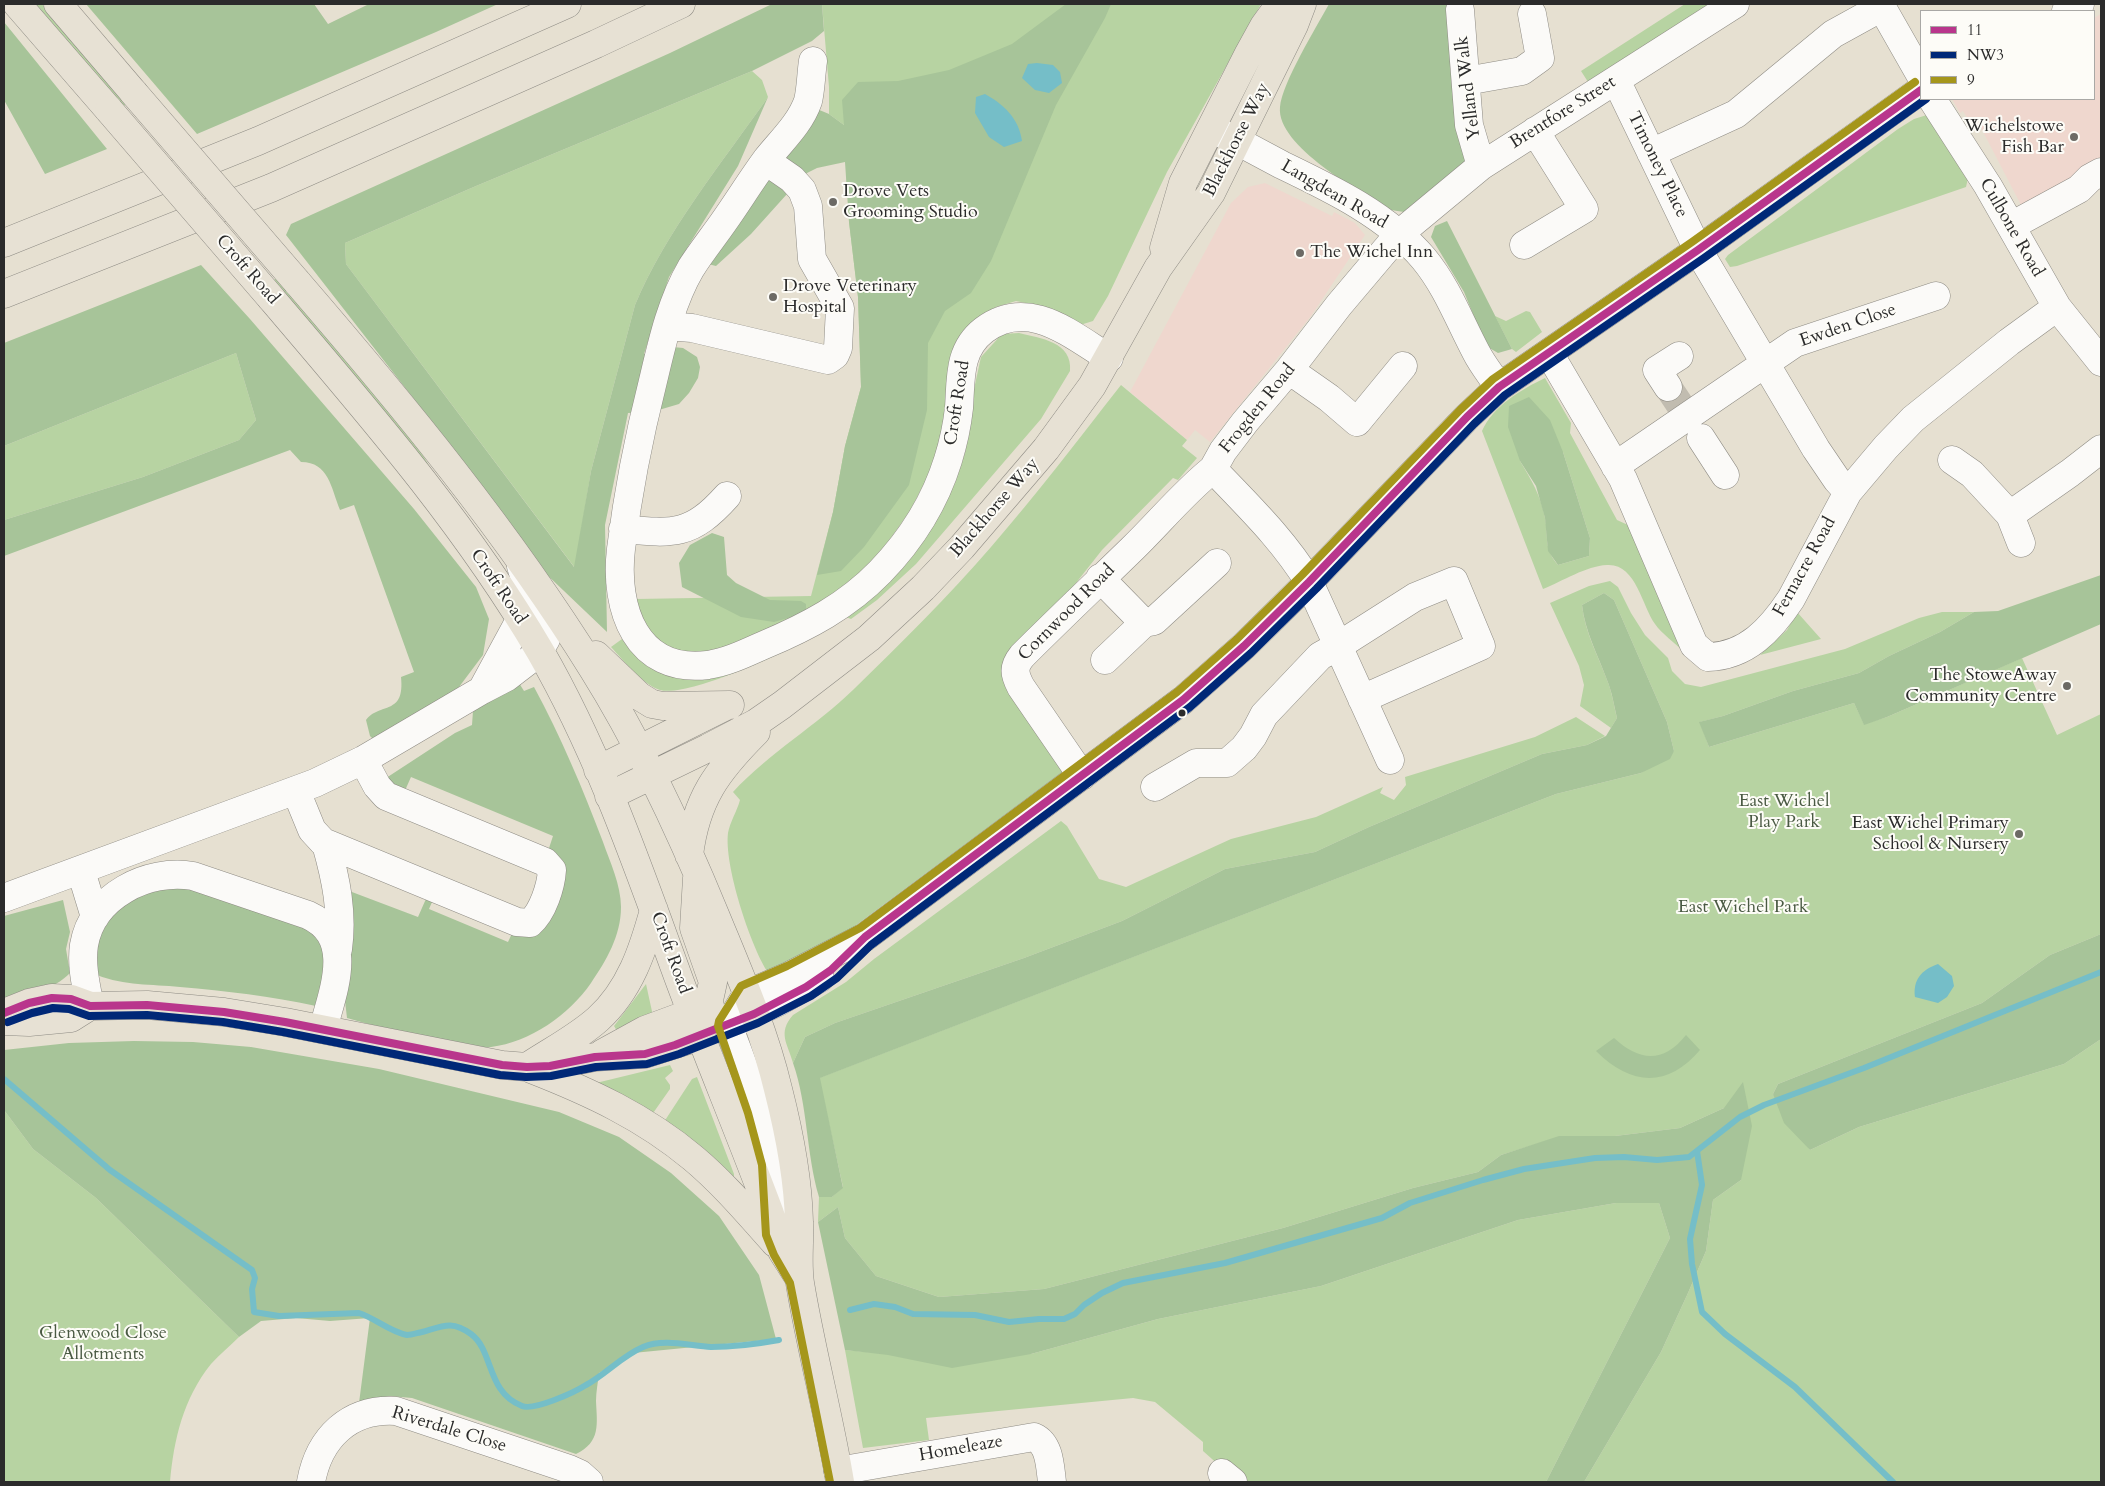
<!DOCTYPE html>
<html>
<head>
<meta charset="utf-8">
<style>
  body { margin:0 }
  #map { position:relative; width:2105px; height:1486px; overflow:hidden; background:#e6e0d1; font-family:Cardo,serif }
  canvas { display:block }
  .frame { position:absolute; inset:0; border:5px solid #2b2b2b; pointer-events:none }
  .legend { position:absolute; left:1920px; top:10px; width:175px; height:90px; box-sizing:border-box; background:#fdfcf7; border:1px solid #a9a8a5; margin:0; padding:6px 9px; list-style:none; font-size:15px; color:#2b2b2b }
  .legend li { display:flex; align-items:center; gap:10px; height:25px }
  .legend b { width:25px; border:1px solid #a9a8a5 }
</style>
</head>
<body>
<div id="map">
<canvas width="2105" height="1486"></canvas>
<div class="frame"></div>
<ul class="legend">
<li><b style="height:6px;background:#b9368c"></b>11</li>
<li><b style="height:6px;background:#002877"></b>NW3</li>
<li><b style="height:6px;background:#a5961b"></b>9</li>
</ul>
</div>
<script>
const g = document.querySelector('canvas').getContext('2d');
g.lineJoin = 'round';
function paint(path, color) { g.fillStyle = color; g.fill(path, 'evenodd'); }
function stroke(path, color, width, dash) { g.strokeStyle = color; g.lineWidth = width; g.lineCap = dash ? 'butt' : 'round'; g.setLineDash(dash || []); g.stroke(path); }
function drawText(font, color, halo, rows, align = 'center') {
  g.font = font + ' Cardo,serif'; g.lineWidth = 4; g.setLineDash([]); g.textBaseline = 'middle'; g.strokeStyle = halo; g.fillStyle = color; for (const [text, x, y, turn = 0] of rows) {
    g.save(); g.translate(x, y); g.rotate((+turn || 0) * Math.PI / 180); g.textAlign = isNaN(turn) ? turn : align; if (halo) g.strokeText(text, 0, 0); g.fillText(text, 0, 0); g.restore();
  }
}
const built = new Path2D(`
  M2101,14V161L2084,181L2021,205L1979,124L1972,127L1963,111L1960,113L1952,99H2094V18Z
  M1265,183L1332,216L1334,212L1355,223L1365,235L1311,316L1210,442L1195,430L1187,440L1130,392L1231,203L1248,187Z`);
const green = new Path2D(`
  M34,4H42L128,103L121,108Z
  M822,4H1261L1167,172L1108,296L1093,321L1080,325L1045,307L1016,301L996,307L971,325L957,340L950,361L944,427L932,468L910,511L883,549L865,569L828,600L806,613L701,659L649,640L636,599L811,596L833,512L845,446L861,387L858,297L849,222L844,125L829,114V87Z
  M1685,4H1718L1590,85L1581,71Z
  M752,71L762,80L768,97C722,163 666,231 635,305L591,471L575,568L346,264L345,243L476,186Z
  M1927,115L1968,178L1966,187L1737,266L1730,267L1725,259L1728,255L1898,129L1914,119Z
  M277,277L412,437L434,474L272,282Z
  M1526,311L1530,312L1542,332L1516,352L1512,349L1495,316L1506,321Z
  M1019,333C1040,338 1073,342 1070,371L1041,419L916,564L877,600L851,619L846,617L945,501L955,483L965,453L974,389L981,357L1002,334Z
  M236,353L256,420L239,440L143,477L4,520V446Z
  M1545,378L1571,423L1570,433L1617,520L1628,525L1683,651C1674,642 1662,634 1655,624C1642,606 1636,563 1607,565C1586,566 1563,581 1543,589L1482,431C1493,406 1522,389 1545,378ZM1563,452L1590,538L1589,556L1558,565C1543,547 1549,539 1545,518C1541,496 1531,479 1520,461Z
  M1121,385L1187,440L1182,446L1197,458L1178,480L1173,478L1102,550L1072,588L1011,654L1065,770L855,926L799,962L767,971C750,944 724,865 728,833C730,822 737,811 740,800L733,792C769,753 816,726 854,689C901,643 948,597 991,547C1036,495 1078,440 1121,385Z
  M1610,581L1618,587L1631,613L1645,635L1668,658L1672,671L1685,684L1701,687L1845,649L1919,618L1942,612H1974L1940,632L1889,656L1859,673L1793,691L1723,716L1700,722L1709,747L1854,703L1864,724L1887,717L2022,658L2057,735L2101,714V934L2050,955L1982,1003L1778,1084L1773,1094L1810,1150L1859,1127L2064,1064L2101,1039V1482H1584L1661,1352L1688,1293L1706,1251L1713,1200L1741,1180L1724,1108L1680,1128L1615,1136L1559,1137L1501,1155L1478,1172L1413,1188L1283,1228L1044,1289L939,1297L876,1276L845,1238L838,1207L818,1222L819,1197H832L843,1187L819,1078L1556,794L1641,773L1674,751L1667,722L1614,600L1604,593L1582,605C1585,633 1598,655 1607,680C1612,692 1614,706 1617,718L1611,728L1580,706L1584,685L1579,666L1550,603L1589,586Z
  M1797,612L1821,639L1760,655L1787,630Z
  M622,639L630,650L651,665L803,640L798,645C770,658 688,697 660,690C643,685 623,660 611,647Z
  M1576,717L1605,736L1587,745L1542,754L1369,827L1315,852L1225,869L1122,921L1024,958L835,1023L805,1037L793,1063C788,1044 777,1033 793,1015L846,982L874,959L1061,821L1067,826L1099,879L1126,887L1231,839L1316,817L1383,787L1380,793L1394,800L1406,785L1405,777L1535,737Z
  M646,984L653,1016L617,1031L614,1026Z
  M670,1065L673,1071L665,1078L670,1085V1089L651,1116L596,1083Z
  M697,1077L734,1174V1178L662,1125L692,1079Z
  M4,1110L33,1149L96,1198L239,1337C230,1346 219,1355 211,1364C183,1399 174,1439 170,1482H4Z
  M1616,1203H1659L1670,1238L1546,1482H1247L1226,1464L1221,1467L1203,1451V1442L1155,1402L1133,1398L926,1418L929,1440L863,1448L845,1350L888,1354H1031L1158,1319L1321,1286L1518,1220Z`);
const forest = new Path2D(`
  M86,4H314L328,24L369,4H498L436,32L197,134Z
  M772,4H822L824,31L812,41L752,71L476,186L345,243L346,264L574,567L591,471L635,305C666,231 722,163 768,97L738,166L669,277L644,354L673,347L683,348L697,357L700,367L698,378L689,393L679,404L652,412L628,413L605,525L607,632L542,570L463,462L286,235L291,224L670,53Z
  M1066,4H1111L1105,18L1056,105L991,261L971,293L945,311L928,343L927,410L909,485L864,547L841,571L817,575L833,512L845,446L861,387L858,297L849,222L845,162L817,168L805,174L751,234L716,266L708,264L817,109L829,114L844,125L842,100L858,82L898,81L949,70L1012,44Z
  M1329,4H1450L1466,165L1404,212L1391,210C1362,193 1276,146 1280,107C1282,83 1316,28 1329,4Z
  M4,22L107,149L45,174L4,100Z
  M1447,221L1512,349L1498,353L1486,346L1464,292L1431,237L1435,226Z
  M201,265L250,319L414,509L476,587L489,619L483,655L456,691L374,740L370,736L366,720C380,702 405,716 401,677L414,672L354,505L340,510C331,488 329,462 301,462L290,450L4,556V520L143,477L239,440L256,420L236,353L4,446V343Z
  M1529,397L1550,420L1563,452L1590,538L1589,556L1558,565L1548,551L1545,518L1536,486L1520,461L1508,427L1509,406Z
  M712,533L724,537L727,575L736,583L770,600L801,601L806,604V613L774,622L741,617L682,587L679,563L690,545Z
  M2101,575V624L1887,717L1864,725L1854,703L1709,747L1699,722L1723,716L1793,691L1859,673L1889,656L1940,632L1974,612L1998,611Z
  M1604,593L1614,600L1667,722L1674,751L1670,759L1641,773L1556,794L820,1078L843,1188L832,1197H819C806,1153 808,1106 793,1063L805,1037L835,1023L1024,958L1122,921L1225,869L1315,852L1369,827L1542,754L1587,745L1606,736L1617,718C1614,705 1612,692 1607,680C1598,655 1585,632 1582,605Z
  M519,683L524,691L534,687C561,737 583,789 603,842C610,862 621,885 621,907C621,936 606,961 591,983C569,1015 530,1042 491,1047C484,1048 476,1046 469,1045C428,1041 387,1029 347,1018L344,992V889L418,917L429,892L435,895L429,909L508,942L515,927L522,930L553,836L411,777L403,795L380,782L455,733L472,725L473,711Z
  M192,887L310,927L328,951L316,1006C271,996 226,991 180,987C151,984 125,986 97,975L94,956L97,929L112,911L146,891Z
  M63,900L70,932L66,949L70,973C54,990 26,995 4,1000V916Z
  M2101,934V1039L2064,1064L1859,1127L1810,1150L1784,1123L1773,1094L1778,1084L1982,1003L2050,955Z
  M1686,1035L1700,1050C1668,1088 1631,1086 1596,1051L1614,1038C1639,1061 1663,1064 1686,1035Z
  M134,1041L193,1042L251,1047L379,1069L559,1112L619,1137L671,1173L719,1216L759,1275L776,1339L633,1353L599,1373C598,1382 596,1392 596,1401C597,1424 601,1442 576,1454L412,1398L390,1396L359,1403L370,1318L330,1321L296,1318L261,1321L239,1337L96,1198L33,1149L4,1110V1050L69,1043Z
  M1743,1082L1752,1126L1741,1180L1713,1200L1706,1251L1688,1293L1661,1352L1584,1482H1546L1670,1238L1659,1203H1616L1518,1220L1321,1286L1158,1319L1031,1354L952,1368L888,1355L845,1350L818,1222L838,1207L845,1238L876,1276L939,1297L1044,1289L1283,1228L1413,1188L1478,1172L1501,1155L1559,1136H1615L1680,1128L1724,1108Z`);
const water = new Path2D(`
  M1037,63L1053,65L1060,72L1062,83L1049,93L1035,90L1022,78L1028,64Z
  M985,94C1003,104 1019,118 1022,141L1004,147L989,137L975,113L976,97Z
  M1938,964L1952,976L1954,986L1947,997L1938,1003L1915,997C1913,980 1921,970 1938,964Z`);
const stream = new Path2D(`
  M4,1079L110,1170L252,1270L255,1278L252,1289L254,1312L279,1316L359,1313C375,1318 390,1332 407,1335C412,1335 417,1333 422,1332C443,1326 452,1320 471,1334C494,1351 486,1392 522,1406C534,1411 575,1392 586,1385C606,1374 622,1356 643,1347C664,1338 690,1346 711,1347C734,1347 757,1344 779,1340
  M1697,1151L1702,1185L1690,1239L1692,1264L1702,1312L1725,1334L1795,1387L1893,1482
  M850,1310L874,1304L895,1307L913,1314L975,1315L1009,1322L1039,1319H1064L1075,1314L1084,1305L1102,1293L1123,1283L1225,1263L1382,1218L1410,1203L1483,1180L1524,1169L1595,1158L1624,1157L1657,1160L1689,1157L1740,1117L1764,1105L1864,1068L2101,972`);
const minorTunnel = new Path2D(`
  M1668,387L1680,405`);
const minor = new Path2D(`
  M1880,4L1921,76
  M1460,10L1469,125L1481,166
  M2066,11L2080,4
  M813,61C811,74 811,89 808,101C800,124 781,141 766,160C752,179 739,200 725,220C714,236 701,252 691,268C671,302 662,343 653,381C639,436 628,492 621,549C614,608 636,674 708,665C728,662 746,653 764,645C807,627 847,606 880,572C911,540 935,502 948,460C953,444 957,426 959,408C961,379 958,350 984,330C1028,297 1070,334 1109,358
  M1616,80L1698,250L1816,449L1837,480L1848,492
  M1466,81L1522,71L1540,58L1532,14
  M1932,99L1988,186L2057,307L2101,362
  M1215,130C1237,141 1260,153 1282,165C1332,189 1388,216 1424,259C1447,287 1459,320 1476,352C1482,364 1491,375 1499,387
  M1651,153L1736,114L1833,34L1882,7
  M2011,226L2079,189L2090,178L2101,172
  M1524,245L1584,209L1535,131
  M667,326L692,328L828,360L835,355L838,348L840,308L812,259L808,206L802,190L792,179L766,161
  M1549,353L1623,479L1694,645L1708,657C1747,656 1771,629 1791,599L1848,492L1886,447L1913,419L2009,342L2057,307
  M1289,370L1329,398L1357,422L1403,366
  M1668,387L1657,370L1679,356
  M1701,438L1725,475
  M1952,460L1972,474L2010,515L2070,473L2101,449
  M1615,466L1795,343L1936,296
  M2010,515L2021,543
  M623,529C674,534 691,536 727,496
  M1100,578L1144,623
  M1105,660L1144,623L1154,621L1217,563
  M482,690L520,620
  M1390,760L1309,582C1283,539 1247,505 1213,469L1223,451L1245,422L1289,370L1339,305L1399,234L1481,166L1735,4
  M1082,776L1021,687C1014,674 1013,667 1022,656C1058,620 1095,585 1132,549C1159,523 1183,493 1213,469
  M1155,787L1196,763H1227L1244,748L1253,736L1264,715L1320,656L1338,646L1415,597L1454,581L1481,646L1362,699
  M296,791L312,830L323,842L517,922L530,923C543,912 551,886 552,870L545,862L386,796L377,786L363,760
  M326,844C336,879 343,913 338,949
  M81,871L95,917
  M4,898L315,783L363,760L482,690L507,677L537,654L546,639L547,633L536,614L521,566
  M90,1006C86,986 81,965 84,945C92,896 148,868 193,876L308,915C356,937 333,991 323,1029
  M734,1023L778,1002L820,978
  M728,1025L747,994L791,975L865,937L1183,700L1244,646L1309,582L1467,417L1499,387L1698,250L1921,90
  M728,1025C745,1071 764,1117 773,1165C776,1184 775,1204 775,1224
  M838,1471L1034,1437C1050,1444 1050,1467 1052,1482
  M1222,1473L1233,1482
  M311,1482C319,1438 349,1408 396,1411L569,1469L580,1474L589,1482`);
const major = new Path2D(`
  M17,4L109,110
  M58,4L134,93
  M1164,248L1183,183L1248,55L1264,26L1280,4
  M297,282C403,405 507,531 593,669C642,747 681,832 716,917C739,973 764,1030 778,1089C789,1132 798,1178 799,1222C800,1242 797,1263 800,1283C811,1350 829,1415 840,1482
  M271,298C367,411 465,523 540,651C600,755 639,870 680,982C709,1060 741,1136 770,1214L782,1251L799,1278
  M596,655L639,696L652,704L663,706L730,705
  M598,770L724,707
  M609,796L708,748L756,723L782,705L869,638L923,588L962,547L1046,449L1092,386L1158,268L1211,193L1294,25L1302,4
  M689,855C696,799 717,771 756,732
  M697,878L694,928L713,982L701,1036
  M4,1013L29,1003L52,998L71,999L90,1006L147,1005L224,1012L285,1022L502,1065L527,1067L550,1066L595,1057L645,1054L701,1036
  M4,1021L29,1022L71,1018L90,1006
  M603,1053L645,1030L710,1006
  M530,1065C553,1050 578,1037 598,1019C630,990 643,950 654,910
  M531,1069C590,1092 644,1117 693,1158C723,1183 749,1214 775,1243`);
const highway = new Path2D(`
  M4,243L258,141L567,4
  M4,294L271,188L596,44L681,4`);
const majorBridge = new Path2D(`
  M134,93L297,282
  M109,110L271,298`);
const bus1 = new Path2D(`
  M4,1013L29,1003L52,998L71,999L90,1006L147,1005L224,1012L285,1022L502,1065L527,1067L550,1066L595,1057L645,1054L675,1045L754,1014L806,987L831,970L865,937L1183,700L1244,646L1309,582L1467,417L1499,387L1698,250L1921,90`);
const bus2 = new Path2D(`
  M8,1022L32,1013L53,1008L69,1009L89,1016L147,1015L223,1022L283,1032L500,1075L526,1077L551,1076L596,1067L647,1064L679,1054L758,1023L811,996L837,978L871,945L1190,707L1251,653L1316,589L1474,424L1505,395L1704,258L1926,99`);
const bus3 = new Path2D(`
  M830,1482L790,1283L774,1255L766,1235L762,1165L748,1113L718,1026L719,1021L741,986L787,966L860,928L1177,692L1237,639L1302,575L1460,410L1493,379L1692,242L1915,82`);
const markers = [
  [2074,137,5,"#6c6a65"],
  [833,202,5,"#6c6a65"],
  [1300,253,5,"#6c6a65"],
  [773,297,5,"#6c6a65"],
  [2067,686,5,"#6c6a65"],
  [1182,713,4.5,"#2b2b2b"],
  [2019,834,5,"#6c6a65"]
];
const streetNames = [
  ["Yelland Walk",1469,88,-97],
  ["Brentfore Street",1563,113,-32],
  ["Blackhorse Way",1237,140,-63],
  ["Timoney Place",1657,165,64],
  ["Langdean Road",1334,195,30],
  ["Culbone Road",2011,228,60],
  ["Croft Road",247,270,49],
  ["Ewden Close",1848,326,-19],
  ["Croft Road",958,403,-81],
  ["Frogden Road",1258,409,-51],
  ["Blackhorse Way",995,508,-49],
  ["Fernacre Road",1805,567,-61],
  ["Croft Road",498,587,56],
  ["Cornwood Road",1067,613,-45],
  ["Croft Road",670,953,70],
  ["Riverdale Close",449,1430,17],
  ["Homeleaze",961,1449,-10]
];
const poiNames = [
  ["Wichelstowe",2064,127],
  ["Fish Bar",2064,148],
  ["Drove Vets",843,192,"left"],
  ["Grooming Studio",843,213,"left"],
  ["The Wichel Inn",1310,253,"left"],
  ["Drove Veterinary",783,287,"left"],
  ["Hospital",783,308,"left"],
  ["The StoweAway",2057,676],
  ["Community Centre",2057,697],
  ["East Wichel Primary",2009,824],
  ["School & Nursery",2009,845]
];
const parkNames = [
  ["East Wichel",1784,802],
  ["Play Park",1784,823],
  ["East Wichel Park",1743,908],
  ["Glenwood Close",103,1334],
  ["Allotments",103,1355]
];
paint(built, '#efd7ce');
paint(green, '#b7d3a2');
paint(forest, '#a7c499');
paint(water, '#75bec8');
stroke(stream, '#75bec8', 6);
stroke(minorTunnel, '#c1bcb0', 28, [28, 14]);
stroke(minor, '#8e8b84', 29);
stroke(major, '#8e8b84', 29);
stroke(highway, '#8e8b84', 29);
stroke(minor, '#fbfaf8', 28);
stroke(major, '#e7e1d4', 28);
stroke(highway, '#e7e1d4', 28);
stroke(majorBridge, '#8e8b84', 29, []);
stroke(majorBridge, '#e7e1d4', 28);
stroke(bus1, '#b9368c', 8);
stroke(bus2, '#002877', 8);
stroke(bus3, '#a5961b', 8);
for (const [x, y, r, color] of markers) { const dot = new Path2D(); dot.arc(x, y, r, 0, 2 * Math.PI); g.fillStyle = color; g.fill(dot); stroke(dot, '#fdfcf7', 2); }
drawText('18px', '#2b2b2b', '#fdfcf7', streetNames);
drawText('18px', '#2b2b2b', '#fdfcf7', poiNames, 'right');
drawText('18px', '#4a5a43', '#fdfcf7', parkNames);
</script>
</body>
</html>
